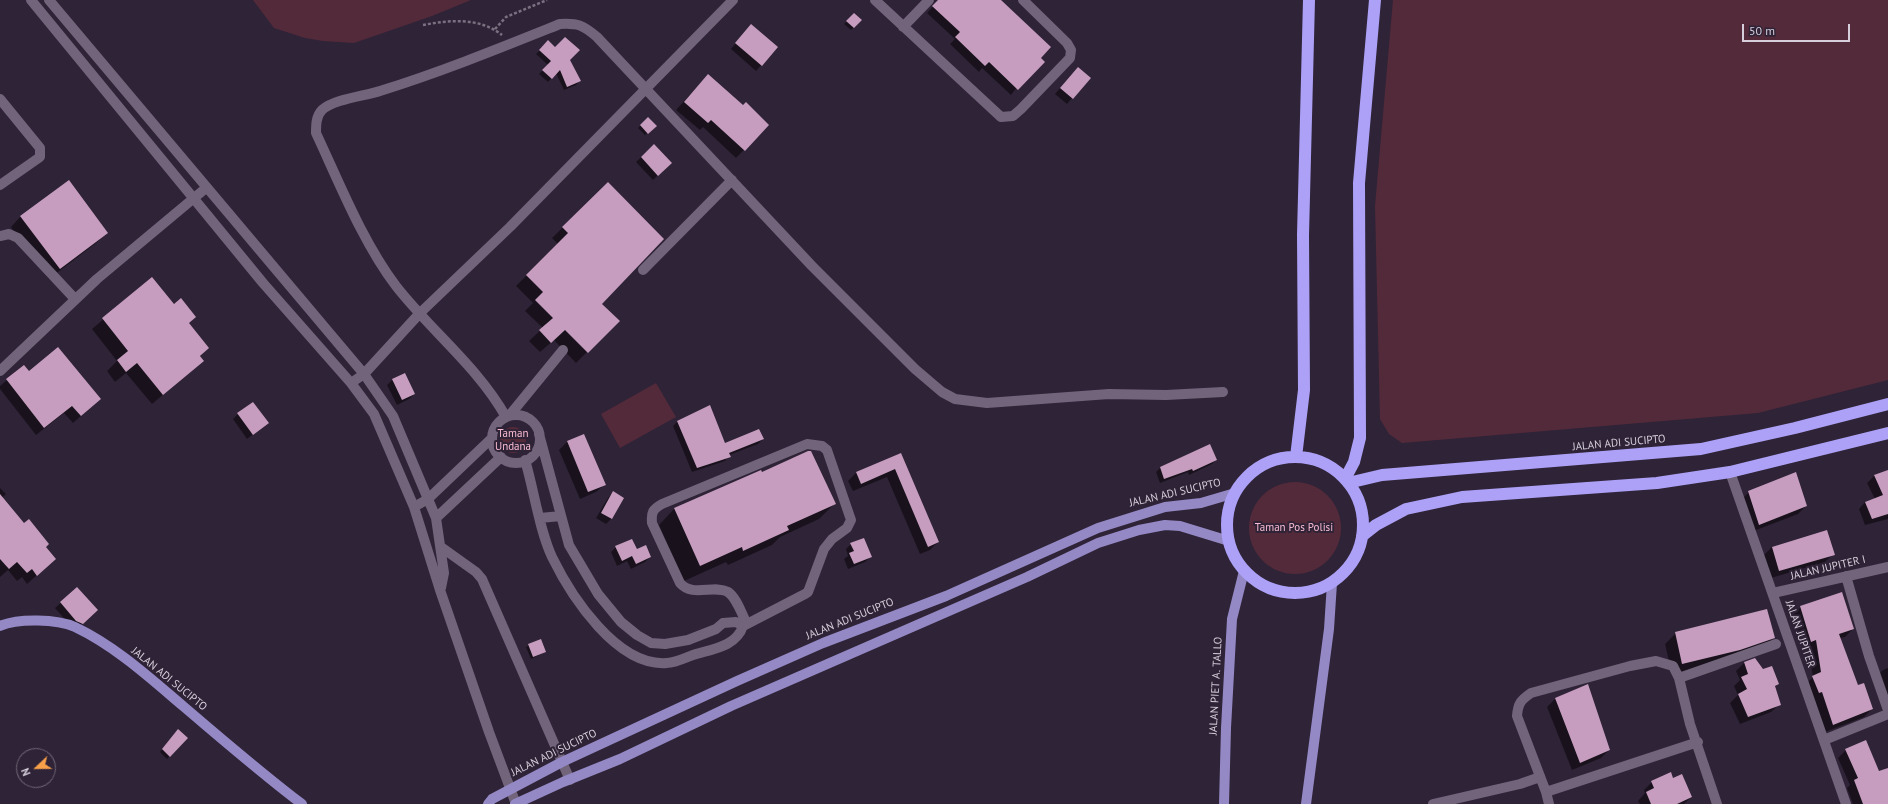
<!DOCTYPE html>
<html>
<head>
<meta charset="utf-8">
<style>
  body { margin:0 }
  #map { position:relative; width:1888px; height:804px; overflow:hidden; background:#2f2337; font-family:"PT Sans",sans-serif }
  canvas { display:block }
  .north { position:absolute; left:16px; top:748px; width:40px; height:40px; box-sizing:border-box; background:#2f2337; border:1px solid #726779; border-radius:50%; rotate:248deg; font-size:11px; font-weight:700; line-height:16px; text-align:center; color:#d6cedb }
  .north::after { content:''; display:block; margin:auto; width:14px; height:18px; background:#f8a14a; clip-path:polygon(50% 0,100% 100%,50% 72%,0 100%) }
  .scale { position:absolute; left:1742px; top:24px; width:108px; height:18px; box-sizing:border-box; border:2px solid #d6cedb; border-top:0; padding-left:5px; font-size:12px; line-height:14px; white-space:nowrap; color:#d6cedb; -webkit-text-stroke:3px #2f2337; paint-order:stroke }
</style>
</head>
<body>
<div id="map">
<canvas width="1888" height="804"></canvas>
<div class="north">N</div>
<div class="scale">50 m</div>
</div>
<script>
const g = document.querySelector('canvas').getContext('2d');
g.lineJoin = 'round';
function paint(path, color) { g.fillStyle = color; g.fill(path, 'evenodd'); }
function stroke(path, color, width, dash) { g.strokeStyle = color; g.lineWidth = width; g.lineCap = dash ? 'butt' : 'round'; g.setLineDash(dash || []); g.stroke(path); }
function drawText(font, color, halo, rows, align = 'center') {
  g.font = font + ' "PT Sans",sans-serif'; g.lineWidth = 4; g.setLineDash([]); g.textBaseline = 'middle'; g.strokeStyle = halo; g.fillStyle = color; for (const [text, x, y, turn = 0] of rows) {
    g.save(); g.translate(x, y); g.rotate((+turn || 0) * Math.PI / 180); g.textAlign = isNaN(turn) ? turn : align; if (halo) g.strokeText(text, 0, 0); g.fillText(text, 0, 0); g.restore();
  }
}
const green = new Path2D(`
  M253,0H471L432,16L354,43L323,41L305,38L274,28Z
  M1393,0H1888V380L1758,413L1402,443L1389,434L1380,419L1375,206Z
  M656,383L676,417L620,448L601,414Z
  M500 440a13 13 0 1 1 26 0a13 13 0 1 1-26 0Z
  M1249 528a46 46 0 1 1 92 0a46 46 0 1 1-92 0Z`);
const shadow = new Path2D(`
  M939,0H1000L1039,58L1011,95L982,68L979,72L950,44L955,39L927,13Z
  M854,14L860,20L851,30L844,24Z
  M746,31L777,47L756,71L731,49Z
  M548,42L579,81L576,85L564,90L556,73L548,82L539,74L548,65L536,54Z
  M1073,73L1089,78L1067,104L1055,94Z
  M708,75L743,106L768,125L736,158L703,127L700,130L676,110Z
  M648,118L655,126L645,135L638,128Z
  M654,145L665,168L653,180L636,162Z
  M608,183L601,304L618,321L576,363L554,340L540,352L529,341L543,328L525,311L533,303L516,286L558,244L552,238Z
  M21,216L107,233L96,243L49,279L11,227Z
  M152,278L208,348L200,357L203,361L152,404L126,373L115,382L107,371L117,361L92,329Z
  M29,372L100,399L73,423L64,413L36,435L0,389V386L7,380Z
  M392,380L414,394L409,399L397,405L387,385Z
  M710,407L724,444L763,439L758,444L729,455L725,461L692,472L673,426L677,422Z
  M238,414L268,423L247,439L233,419Z
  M583,435L604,485L596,492L580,499L559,450L567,442Z
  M1210,446L1216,460L1212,464L1189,475L1188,472L1160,483L1156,472L1160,468Z
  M900,454L938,542L930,550L920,554L887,477L853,491L848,481L856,473Z
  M1888,471V519L1865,525L1859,509L1865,502L1875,499L1867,483L1874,476Z
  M760,472L834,504L819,519L780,537L772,545L728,565L726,562L684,581L659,525L674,509Z
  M0,488L6,494L2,498L44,548L45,568L27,584L22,577L17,581L8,570L0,577Z
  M613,492L611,519L606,524L596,518L608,498Z
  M1749,492L1806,506L1798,514L1751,532L1741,500Z
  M851,544L870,557L865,562L848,569L844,559L848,556L846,549Z
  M616,547L650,557L645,562L631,569L627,561L617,566L611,552Z
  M1772,547L1833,554L1825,562L1771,578L1764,555Z
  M77,588L91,615L77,628L71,626L55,608Z
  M1801,607L1853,629L1845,637L1840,638L1858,687L1872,709L1864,717L1825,732L1805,685L1813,677L1808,648L1803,649L1793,615Z
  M1676,633L1774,637L1763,648L1728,660L1672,674L1665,644Z
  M541,640L545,652L531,659L526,647Z
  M1744,663L1763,670L1778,684L1774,688L1780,704L1771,712L1740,724L1730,703L1738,695L1734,686L1740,680L1736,671Z
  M1888,668V706L1875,678L1883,670Z
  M1587,686L1609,750L1601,758L1572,770L1547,707L1555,699Z
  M176,732L187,738L167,759L160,752Z
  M1846,750L1879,772L1888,769V804H1853L1847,788L1850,785L1838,758Z
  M1673,779L1691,797L1684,804H1640L1638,801L1645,793L1644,790L1652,782Z`);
const building = new Path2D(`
  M938,0H1001L1051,47L1041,58L1045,62L1018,90L989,62L985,66L955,37L960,32L932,6Z
  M854,13L862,20L854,28L846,21Z
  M751,24L778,47L762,66L735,43Z
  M565,37L580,50L570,60L581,81L567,87L560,70L552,79L542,70L551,61L539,50L548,40L555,47Z
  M1078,67L1091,78L1073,99L1060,88Z
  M708,74L743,105L746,102L769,125L745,151L711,120L708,123L684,102Z
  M648,117L657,126L648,134L640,125Z
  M654,144L672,163L658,176L641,157Z
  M69,180L108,233L60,269L20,216Z
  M608,182L664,239L602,304L620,321L588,353L565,330L551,343L539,330L553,318L535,300L543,292L526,275L568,233L562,227Z
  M152,277L174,304L181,298L196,317L189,323L209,348L200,356L204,361L163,395L137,363L126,372L117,360L128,351L102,318Z
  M58,347L101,399L81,416L72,406L44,428L6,379L24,365L29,371Z
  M405,373L415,394L402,400L392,379Z
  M253,402L269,423L253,435L237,413Z
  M710,405L725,443L759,429L764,439L729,453L731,457L697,468L677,421Z
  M584,434L606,485L588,492L567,441Z
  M1210,444L1217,460L1193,471L1192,469L1164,479L1160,467Z
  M808,451H811L836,504L787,526L789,530L743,551L742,547L700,566L674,508L761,470L762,472Z
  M901,453L939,542L928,547L895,469L861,484L856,472Z
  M1888,470V514L1872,519L1865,502L1883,495L1874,475Z
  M1796,472L1807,506L1759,525L1748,491Z
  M613,491L624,498L612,519L601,513Z
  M0,494L24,523L29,519L49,544L46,547L56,559L37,576L32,569L27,573L17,562L9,569L0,559Z
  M1827,530L1835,555L1779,571L1772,547Z
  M864,538L872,557L854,564L849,553L854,551L850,543Z
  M632,539L637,549L646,545L651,557L636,564L632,556L622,561L615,546Z
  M77,587L98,610L83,624L76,621L60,602Z
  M1842,592L1854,629L1839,634L1858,685L1864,683L1873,709L1833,725L1822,692L1819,693L1812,676L1821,672L1816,640L1811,642L1800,606Z
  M1767,609L1775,638L1740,650L1682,664L1675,632Z
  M541,639L546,652L533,657L528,644Z
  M1755,658L1763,669L1772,666L1779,684L1775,686L1781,705L1748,717L1738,694L1747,689L1741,677L1748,674L1744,662Z
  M1588,684L1610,750L1580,763L1555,698Z
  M178,729L188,738L170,757L162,749Z
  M1866,740L1879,771L1888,768V804H1863L1854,780L1858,778L1845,749Z
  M1671,772L1673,778L1682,774L1692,797L1677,804H1651L1646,792L1654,788L1651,781Z`);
const path = new Path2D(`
  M423,25C450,20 479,17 502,35
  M495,29L506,17L547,0`);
const minor = new Path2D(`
  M31,0L263,283L351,383L374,414L414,507L440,590L489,732L516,804
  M49,0L364,374L393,416L436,518L444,573L441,588
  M875,0L1001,117L1013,116L1021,109L1070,58L1071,50L1067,43L1023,0
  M903,27L929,0
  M0,99L40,148V157L0,185
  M0,236L9,234L18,238L75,299
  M643,270L732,180
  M0,371L97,279L206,188
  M351,383L364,374L420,313L510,227L733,0
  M492 439a24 24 0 1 1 48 0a24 24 0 1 1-48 0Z
  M509,416L563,350
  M506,417C478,367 431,331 396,286C363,243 339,182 316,133C316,125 316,116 322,110C334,99 365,96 380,91C441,72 500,48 560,24C578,23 583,25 597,37L812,266L915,369L942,392L955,399L987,403L1109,394L1166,395L1223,392
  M525,460C534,490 539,529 552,557C571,596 617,667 667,663C675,663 685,658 693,655C712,649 736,647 743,626L736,622L723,623L716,629L688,640L665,644L651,643L637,635L621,622L598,594L569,545L539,434
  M1730,472L1846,804
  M414,507L428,499L492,438
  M436,518L501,457
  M540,518L561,516
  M441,547L476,572L482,579L570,780
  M1846,576L1869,656L1888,710
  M1773,593L1888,567
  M743,626L747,624L805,594L808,592L824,549L832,539L847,528L851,520L827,450L822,446L807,444L662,504C653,509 651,512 652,523L680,583C693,598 713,584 728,592C737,598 742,615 747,624
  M1679,678L1776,644
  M1824,740L1888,714
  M1698,742L1546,792L1517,716C1518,703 1521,700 1531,693L1630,666L1656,661L1673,666L1679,678L1690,724L1717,804
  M1546,792L1549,804
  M1433,804L1520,784L1540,777`);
const major = new Path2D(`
  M0,626C18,618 57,619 75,627C115,646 149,677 183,706C222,739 261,773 302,804
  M488,804L492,799L562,762L737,681L823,643L946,596L1098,528L1165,507L1201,503L1235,493
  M515,804L563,782L620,759L731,706L1027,577L1098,543L1139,530L1165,525L1180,526L1229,541
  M1224,804L1226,728L1232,619L1244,571
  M1306,804L1329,629L1332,583`);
const highway = new Path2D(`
  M1296,457L1304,390L1303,235L1309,0
  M1227 525a68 68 0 1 1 136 0a68 68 0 1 1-136 0Z
  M1345,479L1354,462L1360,438L1359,183L1375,0
  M1348,483L1382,475L1701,449L1795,428L1888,404
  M1362,536L1376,525L1406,509L1462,497L1657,483L1730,472L1888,433`);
const parkNames = [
  ["Taman",513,434],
  ["Undana",513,447],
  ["Taman Pos Polisi",1294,528]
];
const streetNames = [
  ["JALAN ADI SUCIPTO",1619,443,-5],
  ["JALAN ADI SUCIPTO",1175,493,-13],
  ["JALAN JUPITER I",1828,568,-13],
  ["JALAN ADI SUCIPTO",850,619,-22],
  ["JALAN JUPITER",1800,634,71],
  ["JALAN ADI SUCIPTO",169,679,39],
  ["JALAN PIET A. TALLO",1216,686,-87],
  ["JALAN ADI SUCIPTO",554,753,-26]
];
paint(green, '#532a3a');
paint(shadow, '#0007');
paint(building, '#c69dbe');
stroke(path, '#7b7081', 2.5, [3, 2]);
stroke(minor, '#71647b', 10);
stroke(major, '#9489c5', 10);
stroke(highway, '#aca1f6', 12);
drawText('11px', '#fabcd2', '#2f2337', parkNames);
drawText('11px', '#d6cedb', '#2f2337', streetNames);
</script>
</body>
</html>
